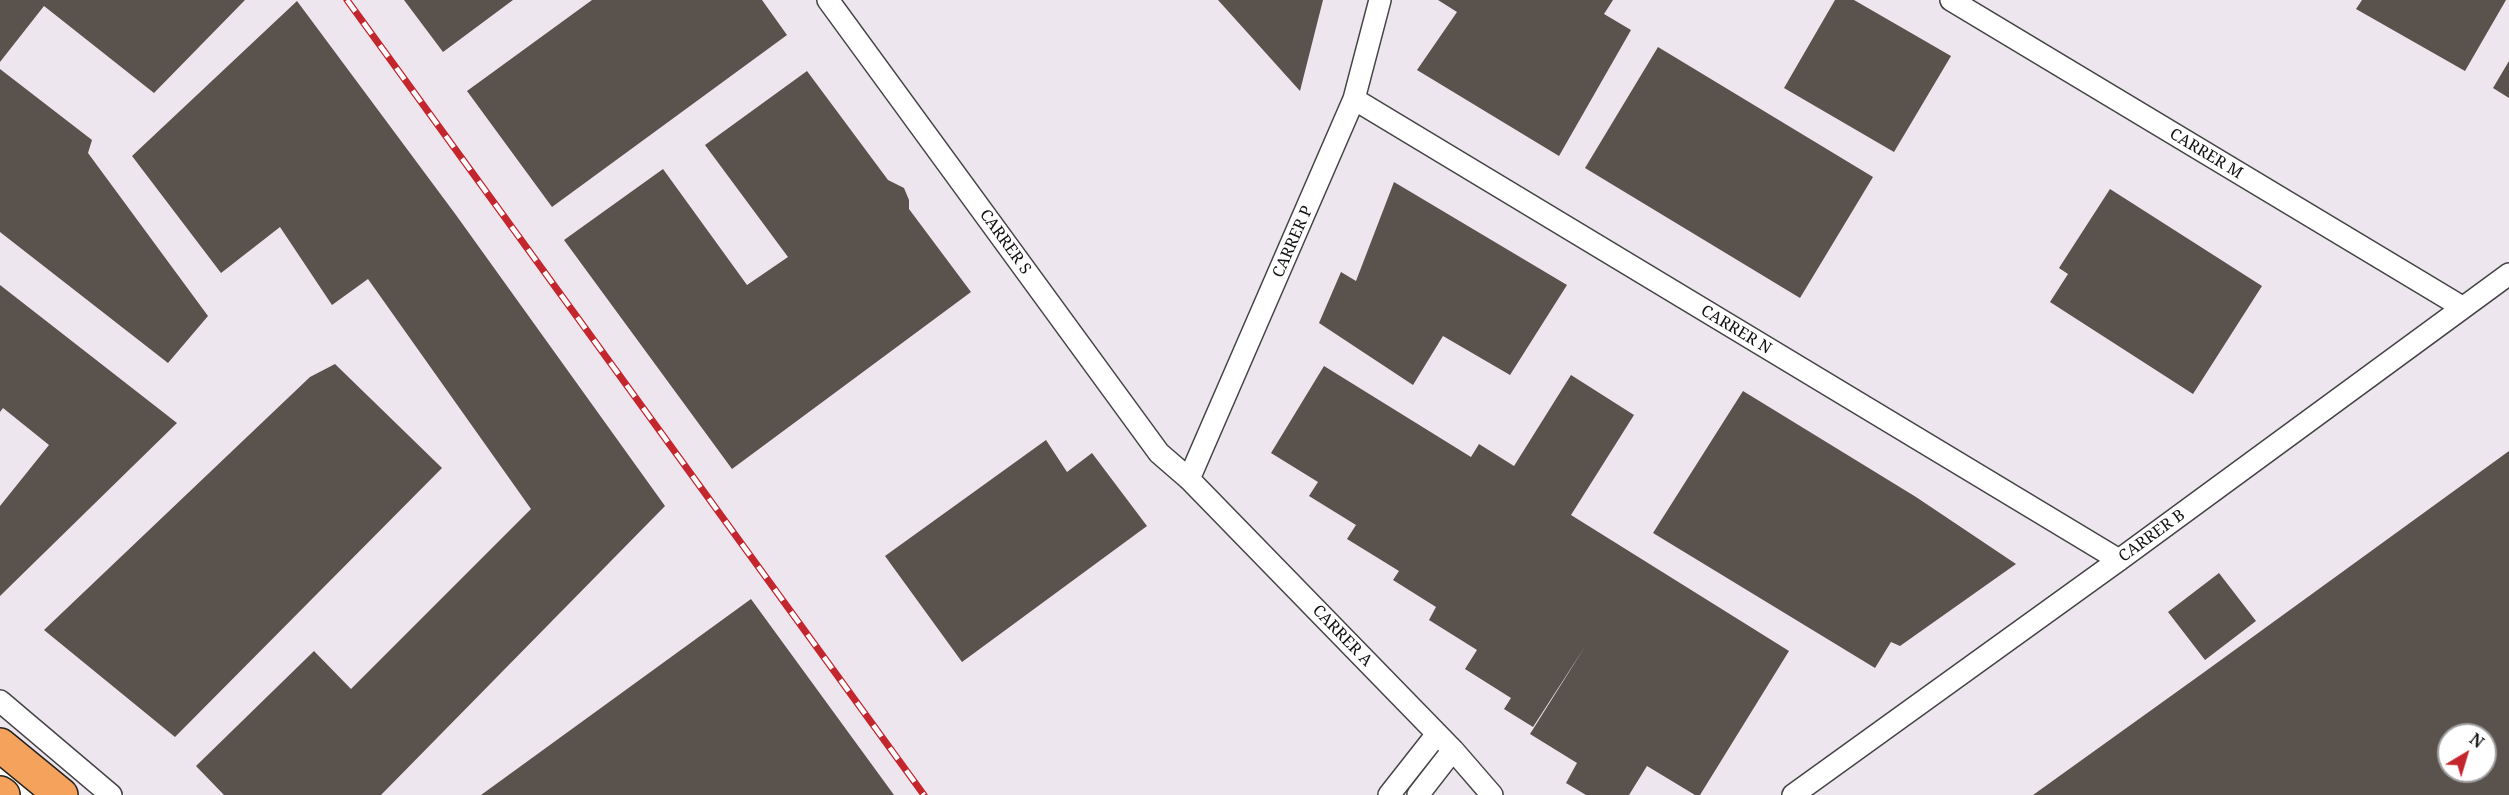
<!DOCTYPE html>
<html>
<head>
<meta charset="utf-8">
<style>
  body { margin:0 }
  #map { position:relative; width:2509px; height:795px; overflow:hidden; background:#fffdf5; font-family:"Noto Serif",serif }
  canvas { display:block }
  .north { position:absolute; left:2437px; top:723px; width:60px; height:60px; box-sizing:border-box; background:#fff; border:2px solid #a0a0a0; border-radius:50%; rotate:38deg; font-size:16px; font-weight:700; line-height:24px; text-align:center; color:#111 }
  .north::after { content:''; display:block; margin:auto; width:21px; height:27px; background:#c4262e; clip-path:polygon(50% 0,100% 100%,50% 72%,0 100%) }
</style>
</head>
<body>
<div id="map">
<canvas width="2509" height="795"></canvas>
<div class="north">N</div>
</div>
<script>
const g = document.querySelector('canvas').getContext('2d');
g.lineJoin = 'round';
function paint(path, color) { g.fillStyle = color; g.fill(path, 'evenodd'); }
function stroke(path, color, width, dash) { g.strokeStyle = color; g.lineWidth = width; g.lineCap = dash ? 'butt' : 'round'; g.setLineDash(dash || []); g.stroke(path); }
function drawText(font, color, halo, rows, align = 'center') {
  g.font = font + ' "Noto Serif",serif'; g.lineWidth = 6; g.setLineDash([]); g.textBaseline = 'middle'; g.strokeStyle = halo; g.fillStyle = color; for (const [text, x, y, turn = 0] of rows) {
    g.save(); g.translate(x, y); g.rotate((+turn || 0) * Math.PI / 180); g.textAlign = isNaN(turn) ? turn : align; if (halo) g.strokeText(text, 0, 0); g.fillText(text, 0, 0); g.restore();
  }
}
const industrial = new Path2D(`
  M0,0H2509V795H80L0,727ZM2449,735H2485V771H2449Z`);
const building = new Path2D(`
  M0,0H245L154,93L44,6L0,62Z
  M404,0H513L443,52Z
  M592,0H762L787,35L552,207L467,91Z
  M1218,0H1323L1300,91Z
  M1438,0H1613L1604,14L1631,30L1559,156L1417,70L1457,12Z
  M1835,0H1854L1951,56L1894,152L1784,88Z
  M2362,0H2506L2465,71L2356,9Z
  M297,1L456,215L665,506L381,795H224L196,766L314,651L351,689L531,509L368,279L332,305L280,227L221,273L132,156Z
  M1658,47L1873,177L1800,298L1585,168Z
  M2509,61V98L2493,88Z
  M0,69L92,140L88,153L208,316L168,363L0,232Z
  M807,71L888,180L904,188L909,200V209L971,292L732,469L564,240L663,169L747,285L788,257L705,145Z
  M1394,182L1567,285L1510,375L1443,336L1413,385L1319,323L1341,272L1356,281Z
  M2110,189L2262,286L2193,394L2050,302L2068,274L2059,268Z
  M0,285L177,423L0,596V506L49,445L3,408L0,412Z
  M335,364L442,468L175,737L44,630L310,377Z
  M1324,366L1471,457L1479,444L1514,466L1571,375L1634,415L1571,515L1789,651L1700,795H1695L1647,766L1629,795H1586L1566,783L1577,763L1530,734L1586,645L1533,727L1504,709L1511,698L1465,669L1477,650L1429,620L1436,607L1393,580L1399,571L1347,539L1356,525L1309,496L1318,482L1271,453Z
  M1743,391L1916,497L2016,564L1900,646L1891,642L1875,668L1653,533Z
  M1046,440L1067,472L1092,453L1147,526L962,662L885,556Z
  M2509,451V795H2033L2203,673ZM2449,735H2485V771H2449Z
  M2219,573L2256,621L2205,660L2168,612Z
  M751,599L894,795H481Z`);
const street = new Path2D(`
  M828,0L1159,453L1189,479L1453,750L1492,795
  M1951,0L2462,307
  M1354,99L2119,560
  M1189,479L1354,99L1380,0
  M0,701L111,795
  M1389,795L1437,734
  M1418,795L1453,750
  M1793,795L2119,560L2509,274`);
const highway = new Path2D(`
  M0,745L61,795
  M0,793L3,795`);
const rail = new Path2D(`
  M347,0L924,795`);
const streetNames = [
  ["CARRER M",2206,154,31],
  ["CARRER S",1005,242,54],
  ["CARRER P",1293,242,-66],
  ["CARRER N",1736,330,31],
  ["CARRER B",2152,536,-36],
  ["CARRER A",1342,636,46]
];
paint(industrial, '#eee6ef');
paint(building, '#5a524d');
stroke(street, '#444', 24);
stroke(highway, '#222', 36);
stroke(street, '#fff', 21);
stroke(highway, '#f5a25d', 33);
stroke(rail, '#c4262e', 7);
stroke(rail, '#fff', 4.5, [14]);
drawText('16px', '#111', '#fff', streetNames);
</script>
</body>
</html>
